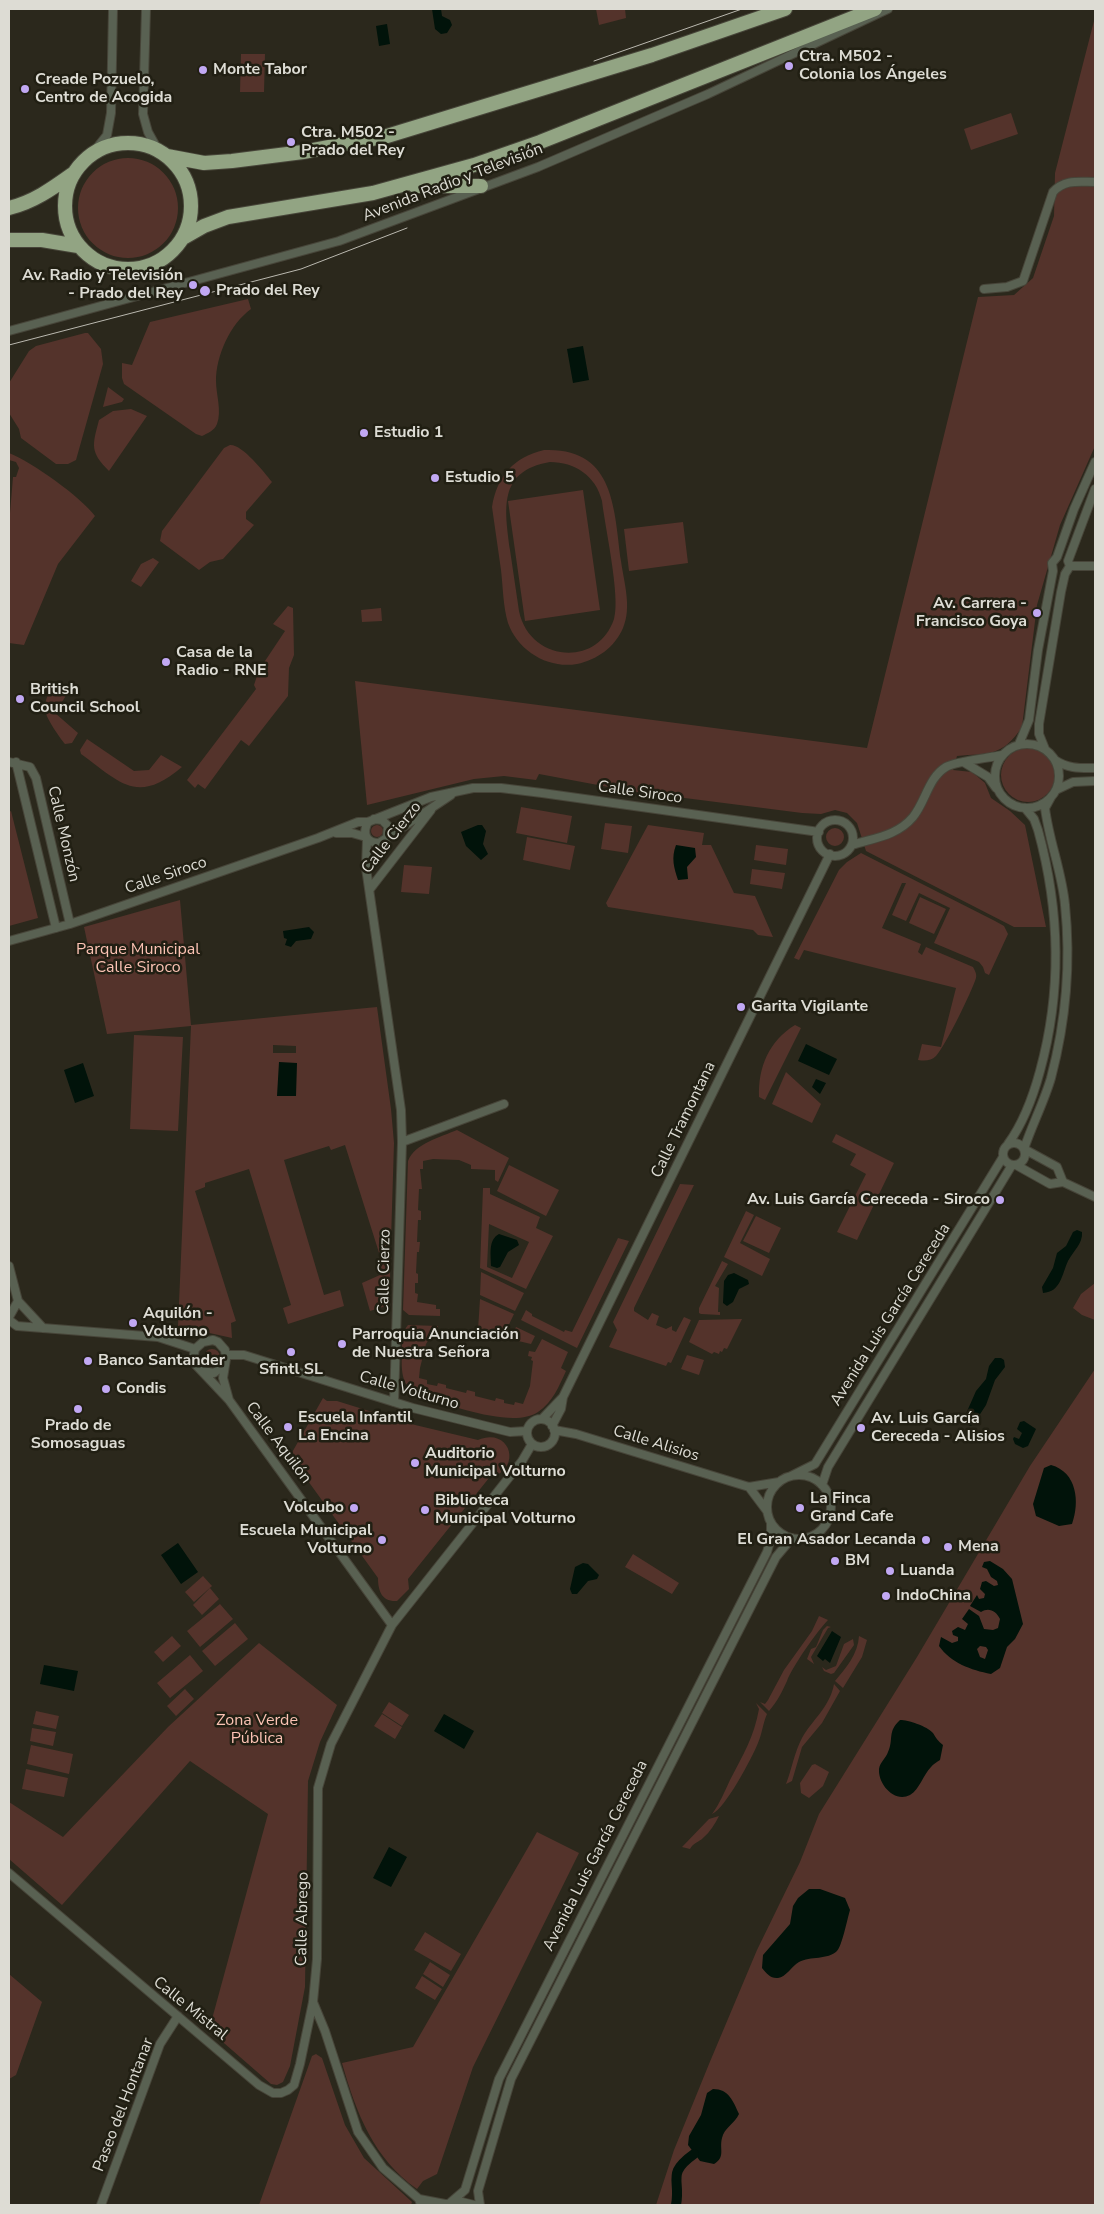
<!DOCTYPE html>
<html>
<head>
<meta charset="utf-8">
<style>
  body { margin:0 }
  #map { position:relative; width:1104px; height:2214px; overflow:hidden; background:#2b281c; font-family:"Nunito Sans",sans-serif }
  canvas { display:block }
  .frame { position:absolute; inset:0; border:10px solid #dddcd4; pointer-events:none }
</style>
</head>
<body>
<div id="map">
<canvas width="1104" height="2214"></canvas>
<div class="frame"></div>
</div>
<script>
const g = document.querySelector('canvas').getContext('2d');
g.lineJoin = 'round';
function paint(path, color) { g.fillStyle = color; g.fill(path, 'evenodd'); }
function stroke(path, color, width, dash) { g.strokeStyle = color; g.lineWidth = width; g.lineCap = dash ? 'butt' : 'round'; g.setLineDash(dash || []); g.stroke(path); }
function drawText(font, color, halo, rows, align = 'center') {
  g.font = font + ' "Nunito Sans",sans-serif'; g.lineWidth = 5; g.setLineDash([]); g.textBaseline = 'middle'; g.strokeStyle = halo; g.fillStyle = color; for (const [text, x, y, turn = 0] of rows) {
    g.save(); g.translate(x, y); g.rotate((+turn || 0) * Math.PI / 180); g.textAlign = isNaN(turn) ? turn : align; if (halo) g.strokeText(text, 0, 0); g.fillText(text, 0, 0); g.restore();
  }
}
const green = new Path2D(`
  M596,9H625L626,18L599,25Z
  M1095,17V446L1060,525L1037,605L1022,727C1002,757 989,753 957,756L953,770L972,772L985,783L991,798L1010,811L1025,825L1046,927H1014L866,851L857,823L847,813L835,810L821,814L802,813L630,791L539,774L536,780L504,776L474,779L367,805L355,681L867,748L978,297L1014,295L1033,278L1054,216L1055,173Z
  M241,54H265L264,92H240Z
  M1011,113L1018,134L971,150L964,129Z
  M78 208a50 50 0 1 1 100 0a50 50 0 1 1-100 0Z
  M248,299L251,309C230,324 216,356 216,381C216,394 222,411 217,424C214,431 208,433 202,436L196,434L124,384L122,378V363L132,365L150,322Z
  M85,333H88L101,349L103,364L76,460L68,464H56L21,438L19,429L9,413V383L29,351L36,346Z
  M108,387L124,399L122,402L103,407Z
  M131,409L147,416L109,471C90,452 92,446 99,420L113,411Z
  M230,445C242,444 264,472 272,482L246,512V519L254,525L223,559L210,562L199,570L160,541L162,531L224,448Z
  M544,450C615,447 614,509 621,561C624,583 632,607 623,628C615,647 597,660 577,664C548,669 518,651 508,623C503,606 503,587 501,570C498,549 495,528 492,507C497,476 514,457 544,450ZM550,462C575,462 596,476 602,501C605,527 621,598 614,619C597,669 529,661 519,611C516,591 513,570 510,550C505,510 497,471 550,462Z
  M9,453C32,462 81,497 95,516L58,564L24,645L9,643V525L13,477H16L19,468L16,462L9,460Z
  M583,490L600,610L525,621L508,501Z
  M683,522L688,563L629,571L624,529Z
  M153,558L159,562L141,587L131,581L141,564Z
  M288,606L293,608L294,655L289,668L288,696L249,746L241,740L205,789L198,784L195,788L187,780L256,689L254,685L259,670L285,631L273,624Z
  M381,608L382,621L362,622L361,610Z
  M52,685L67,694L55,713L78,733L72,743L65,744C60,738 44,716 45,708C45,700 49,692 52,685Z
  M87,739L134,771L149,770L161,755L182,767C137,805 121,783 81,754L80,750Z
  M1001 775a27 27 0 1 1 54 0a27 27 0 1 1-54 0Z
  M521,807L572,816L567,843L516,833Z
  M11,811L38,918L9,926V812Z
  M605,823L632,826L628,853L601,849Z
  M371 831a6 6 0 1 1 12 0a6 6 0 1 1-12 0Z
  M648,825L704,833L702,845H711L734,893L755,896L773,937L758,935L753,930L608,907L606,903Z
  M826 837a9 9 0 1 1 18 0a9 9 0 1 1-18 0Z
  M527,837L575,846L570,870L523,860Z
  M756,845L788,849L786,865L754,860Z
  M861,853L995,921L1004,926L1008,934L989,975L985,973L983,967L979,962L934,943L950,908L919,893L906,921L892,915L906,883H902L882,928L921,944L918,952L922,955L926,947L973,967C975,971 977,974 976,978C972,991 945,1047 936,1056C931,1061 925,1061 918,1060L922,1044L941,1047L956,988L804,950L799,960L794,958L839,870L847,862Z
  M404,865L432,867L429,894L401,892Z
  M752,869L785,873L782,889L750,884Z
  M920,897L946,909L934,934L909,923Z
  M180,900L191,1025L377,1007L391,1109L394,1143L389,1305L370,1311L362,1283L380,1275L381,1259L345,1145L331,1150L329,1146L284,1160L324,1295L340,1290L344,1306L288,1324L283,1308L291,1305L249,1169L205,1183V1187L195,1191L236,1321L231,1323L232,1338L178,1326L191,1026L107,1034L84,927ZM273,1045L296,1046V1053H273Z
  M795,1025L801,1028L765,1100L759,1097C758,1067 769,1041 795,1025Z
  M134,1035L183,1037L178,1131L130,1129Z
  M786,1072L821,1104L812,1123L772,1104Z
  M457,1130L509,1158L498,1182L495,1180V1170L471,1169V1165L459,1160L433,1159L423,1161V1169H420L422,1189H419L418,1210L421,1211V1220H418L417,1242H420L419,1252H417L416,1273L418,1274V1283H415V1293L418,1294L417,1302L436,1305V1309H440V1316L409,1315L403,1310L408,1161C415,1143 441,1137 457,1130Z
  M836,1134L894,1163L857,1240L837,1232L866,1174L850,1165L856,1154L832,1142Z
  M509,1165L559,1190L546,1216L497,1191Z
  M680,1184L694,1185L634,1308V1311L648,1320L652,1313L659,1316L656,1325L666,1329L672,1326V1330L676,1332L684,1317L691,1320L671,1363L668,1362L666,1366L609,1347L617,1330L613,1322Z
  M483,1188H490V1194L540,1217L536,1228L553,1236L526,1289L480,1268ZM489,1224L529,1242L512,1278L487,1267Z
  M746,1211L754,1215L740,1243L770,1259L762,1276L724,1257Z
  M756,1216L781,1228L769,1253L743,1241Z
  M618,1238L629,1241L577,1348L521,1320L526,1310L532,1314V1316L564,1332L565,1330L572,1332Z
  M722,1261L728,1264L715,1286L719,1288L718,1312H720V1315L701,1314L699,1313V1308Z
  M481,1272L524,1293L515,1311L480,1295Z
  M1095,1283V1320L1082,1315L1073,1308L1081,1294Z
  M480,1299L514,1314L503,1337L478,1330Z
  M742,1319L727,1349L724,1348L722,1352L720,1351L719,1354L714,1352L712,1354L689,1342L699,1320Z
  M408,1325L438,1326L437,1334L433,1333L426,1344L420,1368L419,1378L427,1380V1384L437,1386L438,1383L446,1385V1388L466,1393L467,1390L475,1392V1396L495,1401L496,1398L504,1400V1403L514,1405L515,1402L523,1404L530,1386L533,1361L531,1360L532,1357L528,1356L529,1351L535,1352L542,1339L568,1352L561,1368L566,1371C559,1386 553,1402 538,1412C513,1429 452,1405 423,1398C401,1389 401,1372 402,1351C402,1341 401,1333 408,1325Z
  M516,1327L535,1336L531,1344L510,1339Z
  M204 1357a8 8 0 1 1 16 0a8 8 0 1 1-16 0Z
  M687,1355L704,1360L699,1375L681,1369Z
  M1095,1369V2205H656L674,2150L709,2064L757,1950L800,1862L819,1814L917,1657L1030,1466Z
  M323,1398L327,1401H337L411,1424L478,1440C510,1426 524,1469 489,1478L408,1579L409,1589L397,1601C382,1602 378,1591 378,1578L290,1456Z
  M633,1554L679,1583L672,1594L625,1567Z
  M203,1576L212,1586L194,1602L185,1592Z
  M210,1588L219,1599L202,1615L193,1605Z
  M220,1604L233,1619L200,1647L187,1631Z
  M819,1616L828,1620C818,1630 792,1667 787,1681C782,1692 777,1702 769,1711L760,1702L765,1704L768,1700L784,1670L812,1631Z
  M235,1623L248,1639L215,1666L202,1651Z
  M827,1626L831,1627L828,1628L811,1657L814,1664L807,1659L811,1649L816,1647L823,1630Z
  M172,1636L181,1646L163,1662L154,1652Z
  M859,1636L867,1640L862,1657L843,1688L835,1681C846,1668 858,1654 859,1636Z
  M853,1639L854,1645L834,1673L831,1674L824,1671L822,1667L826,1670L836,1666L844,1644Z
  M259,1643L337,1705L320,1742L308,1781L305,1987L290,2066L283,2082L277,2085L271,2084L209,2030L268,1814L190,1761L62,1905L9,1859V1802L63,1837L168,1727Z
  M190,1655L203,1671L170,1698L157,1683Z
  M834,1684L840,1691L822,1723L802,1747L792,1781L786,1784C792,1769 794,1753 802,1738C812,1720 830,1707 834,1684Z
  M185,1689L194,1699L176,1716L167,1706Z
  M389,1702L409,1715L402,1726L382,1713Z
  M756,1703L767,1714C763,1723 762,1734 758,1743C752,1758 725,1809 712,1814C720,1803 724,1793 730,1780C743,1755 754,1737 759,1709Z
  M36,1711L59,1716L56,1729L33,1724Z
  M382,1714L402,1727L395,1739L374,1726Z
  M32,1728L56,1732L53,1746L30,1741Z
  M31,1745L73,1754L69,1774L27,1764Z
  M815,1764L829,1772L823,1786L809,1798L801,1793L800,1783L812,1765Z
  M26,1769L68,1778L64,1797L22,1789Z
  M719,1816C715,1824 710,1832 703,1838C699,1842 693,1843 690,1849L682,1847L709,1819Z
  M537,1832L579,1853L473,2067L437,2174L423,2181L417,2189C374,2159 356,2113 342,2063L413,2047Z
  M425,1932L461,1954L451,1971L414,1950Z
  M430,1962L450,1975L443,1987L423,1974Z
  M9,1974L42,2002L16,2075L9,2079Z
  M422,1976L442,1989L435,2000L415,1988Z
  M316,2054L322,2058L345,2125L364,2158L412,2202L411,2205H259L312,2056Z`);
const water = new Path2D(`
  M432,9H441L442,16L450,20L452,25L447,33L441,34L435,29Z
  M387,24L390,44L379,46L376,26Z
  M583,346L589,380L573,383L567,349Z
  M478,825H482L486,831L483,844L488,854L481,860L466,846L461,832Z
  M676,845L695,848L696,857L687,867L688,879L678,880C674,868 671,858 676,845Z
  M309,927L314,932L311,939L296,941L291,947L285,945L287,939L284,938L283,931Z
  M806,1044L837,1059L829,1075L798,1061Z
  M279,1062L297,1063L296,1096H277Z
  M83,1063L94,1096L75,1103L64,1070Z
  M816,1079L826,1083L820,1094L812,1087Z
  M1077,1230L1082,1232C1083,1244 1073,1251 1068,1261C1062,1274 1061,1292 1043,1293L1042,1287L1053,1268L1057,1253L1066,1246L1073,1232Z
  M499,1234L517,1240L519,1245L508,1252L500,1267L497,1268L491,1266C491,1254 488,1240 499,1234Z
  M734,1273L748,1280L749,1284L739,1289L733,1302L727,1306L723,1303L724,1281L728,1275Z
  M995,1358H1001L1004,1360L1005,1367L995,1380L986,1405L973,1425L970,1426L965,1422V1416L976,1391L986,1379L989,1366Z
  M1024,1421L1036,1429L1028,1446L1023,1448L1015,1444L1013,1439L1014,1437L1019,1439L1022,1433L1017,1429L1020,1422Z
  M1051,1465C1077,1472 1080,1502 1072,1524L1059,1526L1036,1516L1033,1504L1044,1468Z
  M178,1543L198,1572L181,1584L161,1555Z
  M990,1561L1003,1569L1012,1579L1023,1624L1015,1639L1007,1647L1000,1668L991,1674C971,1670 951,1663 939,1646L941,1637L952,1643L958,1641V1637L953,1635L952,1631L958,1627L965,1630L968,1624L962,1619L969,1609L979,1616L984,1629L993,1630L998,1628L1000,1619C996,1611 989,1607 981,1612L970,1606L977,1595L979,1599L984,1598L985,1594L980,1589L982,1582L986,1581L994,1586L998,1585L997,1581L991,1577L987,1569L982,1567L984,1562ZM980,1646L986,1647L988,1650L985,1659L980,1657L977,1649Z
  M583,1563L588,1564L599,1575L597,1579L588,1581L577,1594H572L570,1589L575,1567Z
  M832,1631L841,1637L830,1663L825,1659L823,1661L817,1656Z
  M44,1665L78,1671L74,1691L40,1684Z
  M444,1714L474,1731L464,1749L434,1731Z
  M900,1720C908,1720 927,1726 933,1733C936,1738 938,1741 943,1745L940,1760C937,1762 933,1764 931,1767C923,1775 920,1789 910,1795C894,1803 878,1784 879,1769C880,1762 886,1758 888,1752C894,1739 887,1732 900,1720Z
  M389,1847L407,1857L391,1887L373,1878Z
  M809,1889H820L845,1898L850,1910C847,1920 842,1946 837,1951C828,1960 810,1956 799,1962C792,1966 786,1977 778,1978C771,1979 766,1973 762,1968L763,1955L790,1924L793,1906L798,1898Z
  M713,2089C729,2089 733,2101 739,2114C735,2123 724,2128 722,2138C719,2149 726,2157 714,2164L700,2161L688,2145L689,2136L701,2115L707,2093Z`);
const canal = new Path2D(`
  M676,2205C681,2179 666,2174 694,2154`);
const minor = new Path2D(`
  M146,9L143,114L148,132L158,150
  M91,155L107,135L111,113L113,9
  M984,289L1007,287L1023,281L1053,192C1065,179 1079,182 1095,182
  M9,331L339,241L538,167L708,94L888,9
  M1070,566H1095
  M1019,744L1029,720L1038,650L1053,571L1052,563L1057,557L1074,509L1095,462
  M995 776a32 32 0 1 1 64 0a32 32 0 1 1-64 0Z
  M1045,749L1039,734V724L1061,592L1065,574L1070,566L1068,561L1095,489
  M1055,760C1068,769 1081,768 1095,768
  M9,762L30,767L36,778L70,924
  M16,762L56,928
  M965,763L988,777L996,788
  M1056,790L1073,782L1095,781
  M374,819L382,820L388,826L387,837
  M817 838a18 18 0 1 1 36 0a18 18 0 1 1-36 0Z
  M368,822C362,833 366,843 379,843L451,795
  M336,833H352L366,837
  M367,839L366,868L401,1110L402,1142L394,1402
  M852,845C874,838 897,836 913,817C926,801 928,778 946,767C956,761 990,758 1002,755
  M370,889L431,810
  M9,941L70,924L318,838L358,822H368L431,797L473,788H501L542,793L819,832
  M402,1142L504,1104
  M1003 1154a11 11 0 1 1 22 0a11 11 0 1 1-22 0Z
  M1008,1144C1024,1122 1033,1097 1040,1071C1062,991 1060,910 1038,830L1034,819L1025,808
  M1016,1165L1050,1184L1063,1182L1057,1167L1024,1149C1032,1125 1044,1102 1051,1078C1066,1021 1071,963 1065,905C1062,872 1049,841 1045,808L1051,797
  M1063,1182L1095,1197
  M9,1266L18,1301L9,1317
  M18,1301L43,1328
  M9,1320L17,1326L158,1337L195,1349
  M227,1355H244L413,1408L510,1432L527,1431
  M203,1371L214,1373L225,1364
  M229,1400L223,1378L226,1359L225,1350L218,1342L213,1340L203,1342L195,1349L194,1354L195,1364L229,1400L392,1625
  M542,1419L563,1397
  M527 1433a14 14 0 1 1 28 0a14 14 0 1 1-28 0Z
  M552,1426L561,1409L563,1397L830,854
  M554,1430L576,1434L749,1487L779,1482
  M767 1507a32 32 0 1 1 64 0a32 32 0 1 1-64 0Z
  M791,1476L815,1464L1003,1157
  M822,1485L828,1467L1012,1165
  M749,1487L767,1511
  M9,1873L259,2085L273,2093H281L288,2090L294,2085L300,2064L313,2002L317,1959L318,1788L331,1744L392,1625L522,1461L532,1444
  M313,2002L325,2031L358,2132L383,2168L419,2199L421,2205
  M419,2199L445,2204
  M451,2202L465,2190L499,2079L767,1552L771,1538V1523
  M101,2205L160,2044L178,2016
  M443,2205L458,2201L474,2205
  M480,2205L478,2191L511,2079L776,1557L792,1538`);
const trunk = new Path2D(`
  M65 206a63 63 0 1 1 126 0a63 63 0 1 1-126 0Z
  M167,156L204,163L232,161L303,152L387,136L652,55L785,9
  M415,186H481
  M9,208C34,202 53,188 74,173
  M183,238L204,226L228,217L373,193L474,165L540,142L875,9
  M9,240H42L78,246`);
const tram = new Path2D(`
  M594,61L742,9
  M9,345L301,269L407,228`);
const markers = [
  [789,66,5,"#c1a8f3"],
  [203,70,5,"#c1a8f3"],
  [25,89,5,"#c1a8f3"],
  [291,142,5,"#c1a8f3"],
  [193,285,5,"#c1a8f3"],
  [205,291,6,"#c1a8f3"],
  [364,433,5,"#c1a8f3"],
  [435,478,5,"#c1a8f3"],
  [1037,613,5,"#c1a8f3"],
  [166,662,5,"#c1a8f3"],
  [20,699,5,"#c1a8f3"],
  [741,1007,5,"#c1a8f3"],
  [1000,1200,5,"#c1a8f3"],
  [133,1323,5,"#c1a8f3"],
  [342,1344,5,"#c1a8f3"],
  [291,1352,5,"#c1a8f3"],
  [88,1361,5,"#c1a8f3"],
  [106,1389,5,"#c1a8f3"],
  [78,1409,5,"#c1a8f3"],
  [288,1427,5,"#c1a8f3"],
  [861,1428,5,"#c1a8f3"],
  [415,1463,5,"#c1a8f3"],
  [354,1508,5,"#c1a8f3"],
  [800,1508,5,"#c1a8f3"],
  [425,1510,5,"#c1a8f3"],
  [382,1540,5,"#c1a8f3"],
  [926,1540,5,"#c1a8f3"],
  [948,1547,5,"#c1a8f3"],
  [835,1561,5,"#c1a8f3"],
  [890,1571,5,"#c1a8f3"],
  [886,1596,5,"#c1a8f3"]
];
const poiNames = [
  ["Ctra. M502 -",799,57],
  ["Colonia los Ángeles",799,75],
  ["Monte Tabor",213,70],
  ["Creade Pozuelo,",35,80],
  ["Centro de Acogida",35,98],
  ["Ctra. M502 -",301,133],
  ["Prado del Rey",301,151],
  ["Av. Radio y Televisión",183,276,"right"],
  ["- Prado del Rey",183,294,"right"],
  ["Prado del Rey",216,291],
  ["Estudio 1",374,433],
  ["Estudio 5",445,478],
  ["Av. Carrera -",1027,604,"right"],
  ["Francisco Goya",1027,622,"right"],
  ["Casa de la",176,653],
  ["Radio - RNE",176,671],
  ["British",30,690],
  ["Council School",30,708],
  ["Garita Vigilante",751,1007],
  ["Av. Luis García Cereceda - Siroco",990,1200,"right"],
  ["Aquilón -",143,1314],
  ["Volturno",143,1332],
  ["Parroquia Anunciación",352,1335],
  ["de Nuestra Señora",352,1353],
  ["Banco Santander",98,1361],
  ["Sfintl SL",291,1370,"center"],
  ["Condis",116,1389],
  ["Escuela Infantil",298,1418],
  ["La Encina",298,1436],
  ["Av. Luis García",871,1419],
  ["Cereceda - Alisios",871,1437],
  ["Prado de",78,1426,"center"],
  ["Somosaguas",78,1444,"center"],
  ["Auditorio",425,1454],
  ["Municipal Volturno",425,1472],
  ["La Finca",810,1499],
  ["Grand Cafe",810,1517],
  ["Biblioteca",435,1501],
  ["Municipal Volturno",435,1519],
  ["Volcubo",344,1508,"right"],
  ["Escuela Municipal",372,1531,"right"],
  ["Volturno",372,1549,"right"],
  ["El Gran Asador Lecanda",916,1540,"right"],
  ["Mena",958,1547],
  ["BM",845,1561],
  ["Luanda",900,1571],
  ["IndoChina",896,1596]
];
const streetNames = [
  ["Avenida Radio y Televisión",453,183,-21],
  ["Calle Siroco",640,793,8],
  ["Calle Monzón",63,834,77],
  ["Calle Cierzo",392,838,-52],
  ["Calle Siroco",166,876,-19],
  ["Calle Tramontana",684,1120,-64],
  ["Calle Cierzo",385,1272,-89],
  ["Avenida Luis García Cereceda",891,1315,-58],
  ["Calle Volturno",409,1391,16],
  ["Calle Aquilón",278,1443,53],
  ["Calle Alisios",656,1444,17],
  ["Avenida Luis García Cereceda",596,1856,-63],
  ["Calle Abrego",303,1919,-89],
  ["Calle Mistral",190,2009,39],
  ["Paseo del Hontanar",124,2105,-69]
];
const parkNames = [
  ["Parque Municipal",138,950],
  ["Calle Siroco",138,968],
  ["Zona Verde",257,1721],
  ["Pública",257,1739]
];
paint(green, '#54332b');
paint(water, '#01130a');
stroke(canal, '#01130a', 10);
stroke(minor, '#474539', 10);
stroke(trunk, '#474539', 16);
stroke(minor, '#596152', 8);
stroke(trunk, '#92a483', 14);
stroke(tram, '#bbb9b0', 1);
for (const [x, y, r, color] of markers) { const dot = new Path2D(); dot.arc(x, y, r, 0, 2 * Math.PI); g.fillStyle = color; g.fill(dot); stroke(dot, '#211f13', 2); }
drawText('bold 16px', '#dddcd4', '#211f13', poiNames, 'left');
drawText('16px', '#dddcd4', '#211f13', streetNames);
drawText('16px', '#fcc3b4', '#211f13', parkNames);
</script>
</body>
</html>
